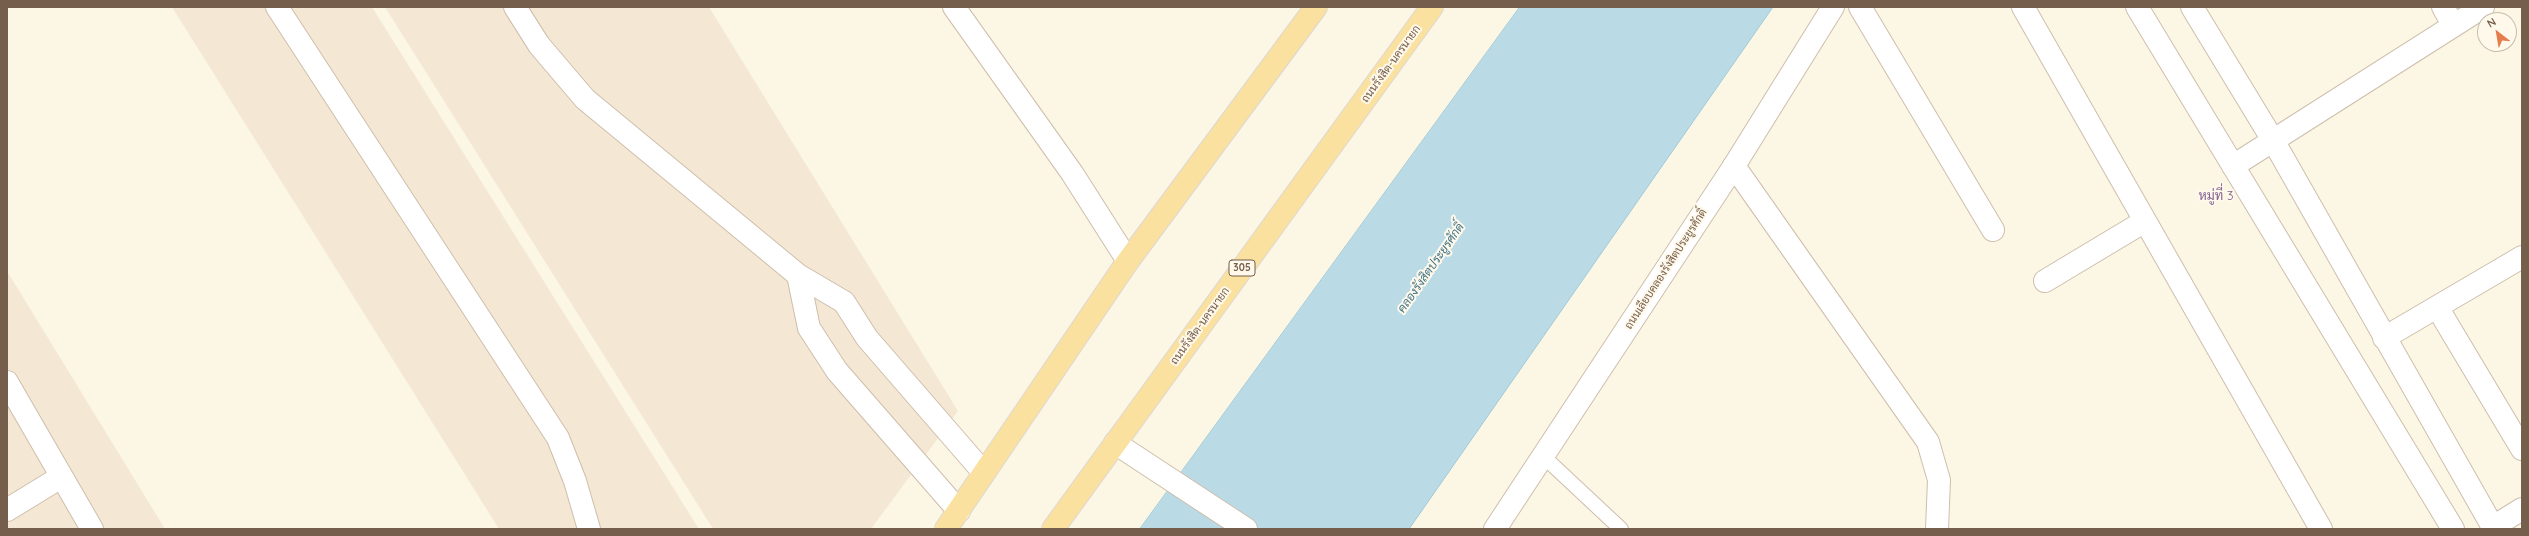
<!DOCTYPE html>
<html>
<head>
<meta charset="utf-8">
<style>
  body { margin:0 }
  #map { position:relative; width:2529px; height:536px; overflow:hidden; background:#fcf6e5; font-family:Quicksand,sans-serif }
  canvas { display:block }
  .frame { position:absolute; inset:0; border:8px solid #755e4b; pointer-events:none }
  .north { position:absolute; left:2477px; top:12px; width:40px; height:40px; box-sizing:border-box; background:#fff9ec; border:1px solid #c8bbac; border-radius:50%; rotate:329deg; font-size:11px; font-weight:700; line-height:16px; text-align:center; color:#755e4b }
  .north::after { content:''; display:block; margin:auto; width:14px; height:18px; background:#e57d4c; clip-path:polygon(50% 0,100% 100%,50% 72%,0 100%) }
</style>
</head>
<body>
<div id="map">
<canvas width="2529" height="536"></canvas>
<div class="frame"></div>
<div class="north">N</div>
</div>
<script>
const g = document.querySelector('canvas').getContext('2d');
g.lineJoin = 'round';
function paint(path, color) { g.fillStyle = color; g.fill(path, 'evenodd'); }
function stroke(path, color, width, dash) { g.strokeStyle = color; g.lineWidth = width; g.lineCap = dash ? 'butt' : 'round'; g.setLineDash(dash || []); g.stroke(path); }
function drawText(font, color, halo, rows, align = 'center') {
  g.font = font + ' Quicksand,Sarabun,sans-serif'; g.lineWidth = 4; g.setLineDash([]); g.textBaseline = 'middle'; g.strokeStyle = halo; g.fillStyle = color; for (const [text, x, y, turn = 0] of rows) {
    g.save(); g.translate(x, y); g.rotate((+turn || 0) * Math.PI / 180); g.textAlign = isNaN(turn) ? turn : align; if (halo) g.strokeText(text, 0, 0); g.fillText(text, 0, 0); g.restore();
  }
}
const residential = new Path2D(`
  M172,7H372L699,529H499Z
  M385,7H709L958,411L871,529H713Z
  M7,271L165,529H7Z`);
const water = new Path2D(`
  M1520,7H1773L1409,529H1140Z`);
const service = new Path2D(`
  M1543,456L1621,529`);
const minor = new Path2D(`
  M277,7L558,438L575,481L589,529
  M515,7L539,45L585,99L798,275L844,302L867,338L984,473
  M954,7L1072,173L1128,261
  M1860,7L1993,230
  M2023,7L2321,529
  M2137,7L2453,529
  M2192,7L2274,142L2494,529
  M2443,7L2453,25
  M1734,166L1928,442L1939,480L1937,529
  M2233,166L2483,7
  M798,275L809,328L837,371L959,511
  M2045,281L2145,221
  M2437,307L2522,449
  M2384,338L2522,257
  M7,382L92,529
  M1115,443L1246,529
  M7,510L61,477
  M2493,527L2522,509`);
const tertiary = new Path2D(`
  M1495,529L1734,166L1833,7`);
const primary = new Path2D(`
  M946,529L1128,261L1316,7
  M1053,529L1432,7`);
const shields = [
  [1242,268,26]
];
const shieldNames = [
  ["305",1242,268]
];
const streetNames = [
  ["ถนนรังสิต-นครนายก",1391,64,-54],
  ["ถนนเลียบคลองรังสิตประยูรศักดิ์",1666,269,-57],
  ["ถนนรังสิต-นครนายก",1200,326,-54]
];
const waterNames = [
  ["คลองรังสิตประยูรศักดิ์",1431,268,-55]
];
const quarterNames = [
  ["หมู่ที่ 3",2216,196]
];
paint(residential, '#f4e8d4');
paint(water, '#badbe6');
stroke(water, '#a0c9d7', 1);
stroke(service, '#cebeac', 16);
stroke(minor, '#cebeac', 24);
stroke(tertiary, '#cebeac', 24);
stroke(primary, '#ded8d4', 24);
stroke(service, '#fff', 14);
stroke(minor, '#fff', 22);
stroke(tertiary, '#fff', 22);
stroke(primary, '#fae19f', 22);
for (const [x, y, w] of shields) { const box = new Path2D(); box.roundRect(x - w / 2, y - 8, w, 16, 3); g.fillStyle = '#fff9ec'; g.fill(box); stroke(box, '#755e4b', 1); }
drawText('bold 10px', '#755e4b', null, shieldNames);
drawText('11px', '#755e4b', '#fff9ec', streetNames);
drawText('italic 12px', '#447688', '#fff9ec', waterNames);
drawText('13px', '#866291', '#fff9ec', quarterNames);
</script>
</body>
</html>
